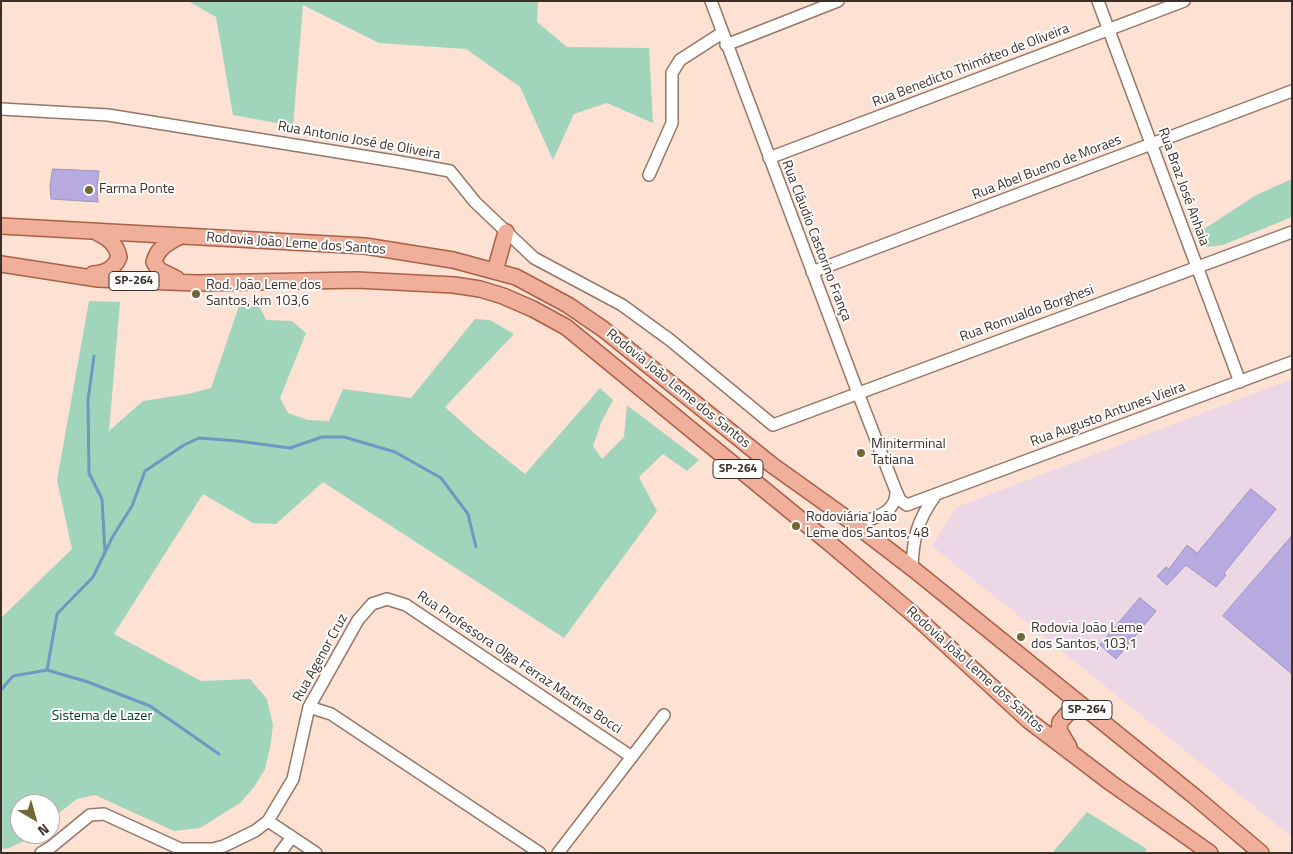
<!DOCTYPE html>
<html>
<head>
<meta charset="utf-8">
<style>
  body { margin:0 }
  #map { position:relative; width:1293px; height:854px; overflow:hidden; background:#fde1d3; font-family:"Titillium Web",sans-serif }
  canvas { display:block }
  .frame { position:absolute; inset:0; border:2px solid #3c2f28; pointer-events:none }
  .north { position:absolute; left:10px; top:794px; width:50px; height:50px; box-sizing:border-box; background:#fff; border:1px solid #b1aca9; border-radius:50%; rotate:142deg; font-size:14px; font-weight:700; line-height:20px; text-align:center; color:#3c2f28 }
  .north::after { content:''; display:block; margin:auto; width:18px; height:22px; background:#726835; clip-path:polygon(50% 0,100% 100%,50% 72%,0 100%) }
</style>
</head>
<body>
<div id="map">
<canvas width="1293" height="854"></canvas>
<div class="frame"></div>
<div class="north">N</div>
</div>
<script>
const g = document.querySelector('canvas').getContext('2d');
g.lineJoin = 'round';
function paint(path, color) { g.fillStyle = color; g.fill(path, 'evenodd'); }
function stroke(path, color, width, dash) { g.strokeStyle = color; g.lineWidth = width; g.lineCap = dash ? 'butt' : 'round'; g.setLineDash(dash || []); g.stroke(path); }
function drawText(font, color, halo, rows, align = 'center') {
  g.font = font + ' "Titillium Web",sans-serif'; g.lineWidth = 4; g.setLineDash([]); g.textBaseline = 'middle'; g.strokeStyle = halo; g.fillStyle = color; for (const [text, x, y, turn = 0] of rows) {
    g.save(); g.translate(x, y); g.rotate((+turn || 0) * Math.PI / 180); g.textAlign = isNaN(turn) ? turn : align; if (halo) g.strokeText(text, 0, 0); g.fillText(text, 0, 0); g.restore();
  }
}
const industrial = new Path2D(`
  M1292,379V837L932,546L957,507Z`);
const green = new Path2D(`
  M188,1H538L537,22L567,47L649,48L653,123L607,103L574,114L553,160L520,87L466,49L379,43L303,5L293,126L233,115L216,17Z
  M1292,179V217L1223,245L1207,247L1201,240L1198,233L1256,195Z
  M89,301L120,302L109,431L143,401L188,394L211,388L239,306L260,307L266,320L292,321L306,333L280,398L288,413L308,420L329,421L343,389L411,398L475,319L490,320L514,334L445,407L481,439L525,474L600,388L613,400L601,423L593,446L602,459L624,437L627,405L699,460L687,471L663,454L639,477L657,511L564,638L323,482L276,524L253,523L203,494L114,634L201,681L250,679L267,699L273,725L270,748L265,769L254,787L240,803L200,828L174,831L95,795L77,799L59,813L50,822V804H20V834H39L9,848L1,849V618L72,549L57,480Z
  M1087,812L1147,849L1144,853H1052Z`);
const stream = new Path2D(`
  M94,356L88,400L89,473L102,499L105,552
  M47,670L57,614L93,577L113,536L132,506L145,471L184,445L199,438L238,441L290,448L322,437H344L395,452L441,478L468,514L476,547
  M1,690L13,676L47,670L88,682L150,706L219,754`);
const building = new Path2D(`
  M53,169L99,171L97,187L98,202L51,199L50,185Z
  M1251,489L1276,509L1224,573L1226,575L1216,587L1186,565L1167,585L1157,576L1166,567L1169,569L1187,545L1197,553Z
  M1292,536V674L1223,616Z
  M1140,598L1156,611L1116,659L1100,645Z`);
const minor = new Path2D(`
  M711,1L858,393L896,491C897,514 872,518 856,525
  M1098,1L1240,382
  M726,45L838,1
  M1,109L108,115L400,162L450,171L475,202L534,258L622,305L670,340L773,425L1292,232
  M769,158L1184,1
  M649,175L672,123V73L680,60L722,33
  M812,272L1292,91
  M896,491L900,500L907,505L1292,362
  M912,568C913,538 917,521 935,496
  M309,707L331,714L540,853
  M268,821L316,853
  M180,849H213L224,846L255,831L268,821L293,779L309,707L358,620L372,604L387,599L406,605L632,757
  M41,853L51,847L90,815L104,814L185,851
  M280,853L292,837
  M558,853L664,715`);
const major = new Path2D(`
  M1,226L365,246L453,260L516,277L568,305L603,329L772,465L856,525L912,568L1194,796L1261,853
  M1,264L98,279L142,281L197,283L357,280L454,285L480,289L503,296L533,309L566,327L833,546L914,615L1028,720L1111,783L1210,853
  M495,271L506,232
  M93,274C106,273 114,269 119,257C116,243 108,238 96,232
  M177,279L159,270L154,262C158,247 167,244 180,236
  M1069,747L1059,730L1060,722L1068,713L1077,709L1090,712`);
const markers = [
  [89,190,5,"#726835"],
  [196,294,5,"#726835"],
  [861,453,5,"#726835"],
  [796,526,5,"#726835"],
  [1021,637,5,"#726835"]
];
const shields = [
  [134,281,50],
  [738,469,50],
  [1087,710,50]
];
const shieldNames = [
  ["SP-264",134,281],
  ["SP-264",738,469],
  ["SP-264",1087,710]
];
const streetNames = [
  ["Rua Benedicto Thimóteo de Oliveira",971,66,-21],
  ["Rua Antonio José de Oliveira",359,141,10],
  ["Rua Abel Bueno de Moraes",1047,168,-21],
  ["Rua Braz José Anhaia",1183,187,70],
  ["Rua Cláudio Castorino França",816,241,69],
  ["Rodovia João Leme dos Santos",296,244,4],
  ["Rua Romualdo Borghesi",1027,314,-20],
  ["Rodovia João Leme dos Santos",678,389,39],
  ["Rua Augusto Antunes Vieira",1108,415,-20],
  ["Rua Agenor Cruz",321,658,-61],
  ["Rua Professora Olga Ferraz Martins Bocci",519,663,34],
  ["Rodovia João Leme dos Santos",975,670,42]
];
const poiNames = [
  ["Farma Ponte",99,190],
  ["Rod. João Leme dos",206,286],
  ["Santos, km 103,6",206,302],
  ["Miniterminal",871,445],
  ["Tatiana",871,461],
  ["Rodoviária João",806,518],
  ["Leme dos Santos, 48",806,534],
  ["Rodovia João Leme",1031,629],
  ["dos Santos, 103,1",1031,645]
];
const parkNames = [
  ["Sistema de Lazer",102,717]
];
paint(industrial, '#ebd7e6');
paint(green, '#a1d5bb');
stroke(stream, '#6d98c2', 3);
paint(building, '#b6aae1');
stroke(building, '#9c96b4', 1);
stroke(minor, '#957767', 14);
stroke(major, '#aa6047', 18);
stroke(minor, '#fff', 11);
stroke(major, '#efaf9a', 15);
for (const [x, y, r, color] of markers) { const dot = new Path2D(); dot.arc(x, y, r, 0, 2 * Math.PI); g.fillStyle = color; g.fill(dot); stroke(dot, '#fff', 2); }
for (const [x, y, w] of shields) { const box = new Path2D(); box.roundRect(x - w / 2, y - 9.5, w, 19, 4); g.fillStyle = '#fff'; g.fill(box); stroke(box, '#3c2f28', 1); }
drawText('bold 12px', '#3c2f28', null, shieldNames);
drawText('14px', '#3c2f28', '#fff', streetNames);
drawText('14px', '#3c2f28', '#fff', poiNames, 'left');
drawText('14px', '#043b27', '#fff', parkNames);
</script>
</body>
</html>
